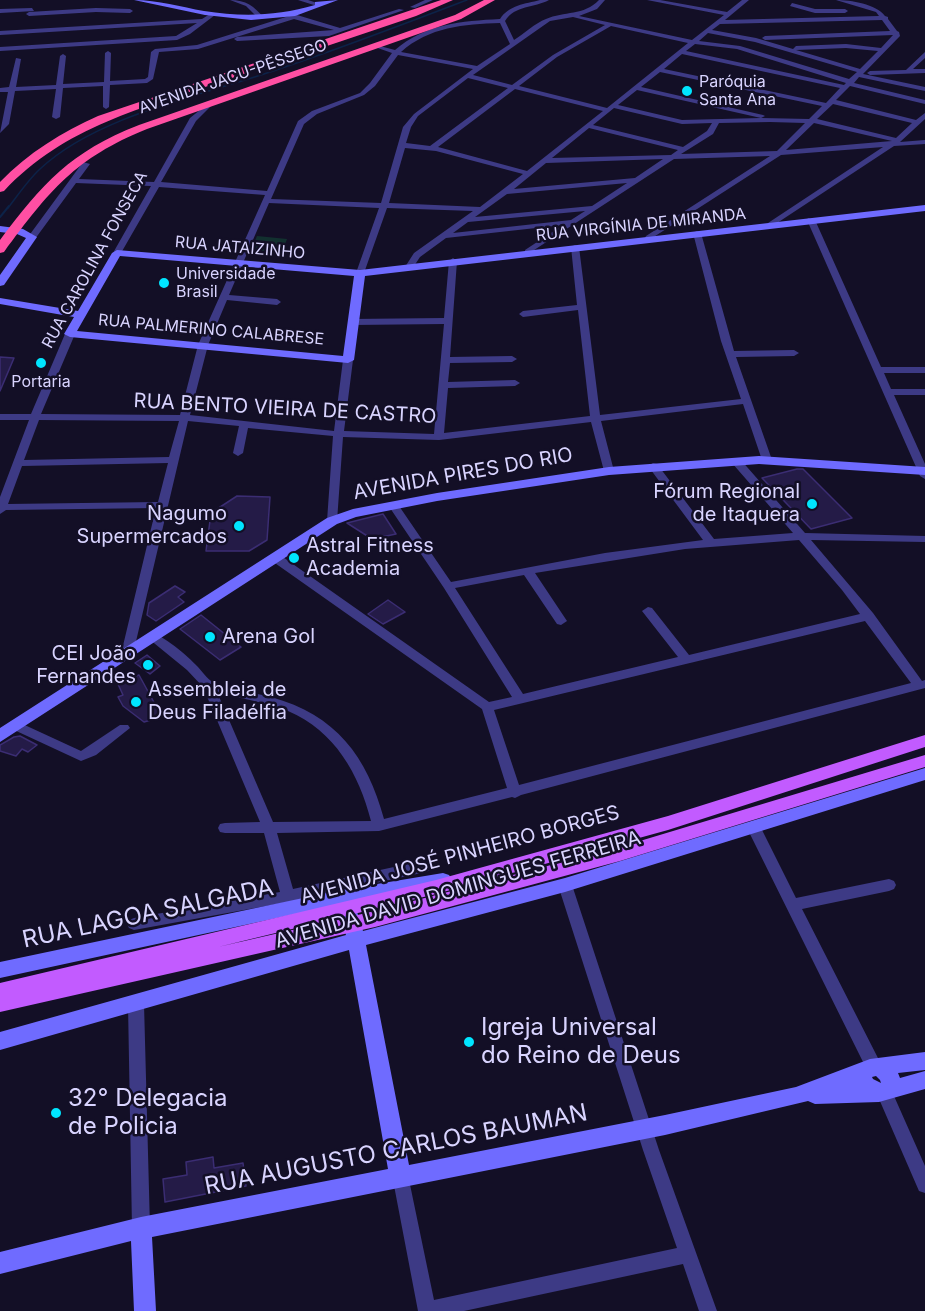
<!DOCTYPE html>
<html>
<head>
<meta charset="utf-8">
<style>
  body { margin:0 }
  canvas { display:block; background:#130f26 }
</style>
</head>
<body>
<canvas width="925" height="1311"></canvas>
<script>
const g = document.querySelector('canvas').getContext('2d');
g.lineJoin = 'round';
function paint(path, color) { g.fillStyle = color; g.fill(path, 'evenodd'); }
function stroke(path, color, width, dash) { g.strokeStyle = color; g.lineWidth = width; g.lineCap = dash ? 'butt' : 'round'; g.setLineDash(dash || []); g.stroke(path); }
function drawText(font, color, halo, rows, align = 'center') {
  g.font = font + ' Inter,sans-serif'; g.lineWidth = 5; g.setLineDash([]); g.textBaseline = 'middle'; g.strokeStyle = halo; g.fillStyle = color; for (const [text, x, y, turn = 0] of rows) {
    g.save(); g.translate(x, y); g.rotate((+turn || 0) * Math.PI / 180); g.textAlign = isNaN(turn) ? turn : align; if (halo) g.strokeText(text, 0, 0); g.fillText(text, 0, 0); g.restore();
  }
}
const green = new Path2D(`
  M257,236L287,239L283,250L268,253L251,251Z`);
const streamFar1 = new Path2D(`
  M8,208C18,195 28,180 40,169C97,115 205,95 279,69C342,48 404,24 467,0`);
const stream = new Path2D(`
  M0,217L9,206`);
const building = new Path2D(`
  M0,357L14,358L0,391Z
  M797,469H803L852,518L811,529L762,478Z
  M237,496L270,497L267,540L249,551H206L211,513Z
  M383,514L396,534L372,539L347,523Z
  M175,586L185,592L178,597L184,602L156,621L147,615L149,603Z
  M388,600L405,612L383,624L368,614Z
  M201,615L241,647L220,660L180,629Z
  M147,655L160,666L150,674L135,663Z
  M139,675L162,717L144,722L123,706L118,697L123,695L117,682Z
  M20,736L37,745L28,752L22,749L16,756L0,751V745L14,737Z
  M213,1157L214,1168L243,1163L246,1186L165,1202L163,1179L187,1175L186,1162Z`);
const street = new Path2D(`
  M230,0C246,0 254,6 264,18L259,19L246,6Z
  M298,0H308L320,4L317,6Z
  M425,0H433L415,8L410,7Z
  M540,0H549C534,8 515,5 505,21L514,40C524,34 535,23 546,19C564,11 584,16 599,0H605L597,9L579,16L692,40L724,15L647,0H660L727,12L742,0H749L725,20L879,16L876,12L836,0C851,0 876,4 885,16L888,17V19L897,31L899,32L900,36L863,74L925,87V91L859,77L854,83L925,100V104L850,86L836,100L916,120L925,113V119L900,142L925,140V144L894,146L771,227L767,225L768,223L883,147L781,155L649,240L645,238L646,236L770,156L674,159L528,254H525V250L563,225L446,238L420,257L412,269H406L405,267L414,253L473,211L387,208L364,273L360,276L356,273L379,208L269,203L229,295L277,299L281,302L277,305L227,300L208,345L190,415L334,431L343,360L348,357L353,360L344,431L434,434L444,324L352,325L348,322L352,319L444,318L449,261L453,258L457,261L450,357L512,356L517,359L512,362L450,363L448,382L515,380L520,383L515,386L448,388L444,433L590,416L578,310L523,317L519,314L523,311L577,305L571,247L575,245L579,247L600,415L741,399L721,341L693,233L697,231L701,233L734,351L794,350L799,353L794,356L736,357L772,460L767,463L762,460L743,404L601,421L614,471L609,474L604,471L591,422L439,440L343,437L337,521L332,524L327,521L333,436L248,428L243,453L238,456L233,453L239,426L188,421L133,654L127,658L123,657L121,654L156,508L6,510L0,514V497L29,420H0V414H31L65,334L70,331L75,334L41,414L180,415L198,345L265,195L159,187L121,253L117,255L113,253L151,186L76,183L35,239L28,237L83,162L90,164L79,179L154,182L190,118L211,101L214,103L196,121L161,182L267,191L298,121L312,111L360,93L370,83L392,53L372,46V44L395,50C425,24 462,21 500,19C509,5 525,4 540,0ZM573,17L605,25L553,55L512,85L473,75L550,21ZM882,20L890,31L765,36L762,38L765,40L893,35L881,48L846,44L796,46L793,49L756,38L712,30L720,24ZM500,23L510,44L477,66L401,52C429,27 464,24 500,23ZM611,26L688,43L607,108L519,86L557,57ZM708,33L755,42L857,72L849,79L740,46L699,41ZM695,44L737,49L846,83L844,85L686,51ZM846,48L878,51L860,69L796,50ZM682,54L840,88L826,103L664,69ZM398,55L473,69L414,114L403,127L381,203L271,199L304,124L317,114L364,95L375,86ZM660,72L822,106L809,119L761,118L765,116L763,115L641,87ZM468,78L508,88L430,146L406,143L411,127L418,116ZM515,89L603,111L527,171L438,147ZM637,90L761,118L682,120L618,105ZM833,104L912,123L896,138L817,119ZM614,108L682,124L712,123L707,131L683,147L593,125ZM770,122L805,123L777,151L681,154L713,134L719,123ZM814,123L892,141L786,150ZM589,128L678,150L671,155L552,158ZM405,148L436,151L523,174L480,207L389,203ZM663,159L635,178L514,189L546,163ZM627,183L592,206L475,217L507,194ZM585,211L571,220L453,233L468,222ZM39,420L179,421L169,457L24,460ZM168,463L158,502L8,504L22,466Z
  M792,3L815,9H845L848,11L845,13H815L790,6Z
  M32,8L34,11L0,13V9Z
  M96,8L130,9L133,11L130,13L96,12L29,16L26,14L29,12Z
  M399,9L404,10L329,36L237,41L234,39L237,37L334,30L294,19L198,49L159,52L153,79L147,83L110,85L109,107L106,109L103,107V86L63,88L60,117L56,119L52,117L56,89L15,91L9,124L0,133L8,92H0V88L9,87L16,58L21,59L16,87L56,85L60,56L63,54L66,56L63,84L104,82L105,53L108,51L111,53L110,81L145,79L148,77L151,52L155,49L197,45L289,16L287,12L340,28Z
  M210,14L215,15L190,34L177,40L0,51V47L176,36L197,23L0,35V31L202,19Z
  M925,52V58L913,69H925V73L870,75L867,73L870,71L906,70Z
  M808,218L815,220L881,367H925V373H884L891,389H925V395H894L925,464V479L920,476L807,220Z
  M736,458L740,459L805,533L925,536V542L811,540L873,613L922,681L925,680V688L521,795L515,798L512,797L379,831L277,833L293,889L426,860L431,862L433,866L431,870L426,872L288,902L134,930L129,928L127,924L129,920L134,918L280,892L264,833H225L220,832L218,828L220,824L225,823L260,822L203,687L187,670L149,639L147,636L149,633C159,631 189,657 197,666C202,671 207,679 213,682C226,689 256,693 271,697C336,715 367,756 384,819L507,788L482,709L272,561L270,558L272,555H280L489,702L512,697L444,588L388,505L389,503H397L451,582L605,553L703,540L648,466L653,463L657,464L714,539L793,533L732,463V459ZM799,540L842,590L860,614L689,655L652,608L648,607L642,611L678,657L523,694L455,588L524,575L557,624L561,625L567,621L535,573L685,549ZM865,621L911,683L519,785L494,710ZM217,692C241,699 266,702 288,711C335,731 359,774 371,821L273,822Z
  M16,721L81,751L120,725H128L130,728L96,755L81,761L12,729L10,726L12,723Z
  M754,823L759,824L796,898L889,879L894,881L896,885L894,889L889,891L802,909L880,1062L882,1067L880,1072L874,1074L868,1072L747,828L749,824Z
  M565,879L570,881L572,885L659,1150L717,1311H699L683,1264L464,1311H418L392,1175L394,1169L400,1167L406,1169L408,1175L434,1300L677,1248L643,1150L558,885L560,881Z
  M136,997L141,999L144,1004L150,1228L147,1234L141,1237L135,1234L132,1228L128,1004L131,999Z
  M884,1085L890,1087L925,1166V1193L919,1191L876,1092L878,1087Z`);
const secondary = new Path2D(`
  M134,0C158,0 181,7 204,11C242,17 278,16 315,5V2L338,0L295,16L251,20L205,15Z
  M925,205V211L365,276L354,360L348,363L70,337L64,334L74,317L0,304V298L78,311L112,253L117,250L360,270ZM120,256L354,276L343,356L77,331Z
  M0,226L23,229L37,237L4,285L0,286V275L26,238L17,234L0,232Z
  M759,456L925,467V475L759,464L609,475L437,501L356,517L337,524L0,742V728L327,518L353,509L437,493L609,467Z
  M925,768V780L565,892L366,945L409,1165L665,1115L796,1087L870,1059L925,1052V1070L898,1073L900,1078L925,1071V1089L879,1102L815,1104L808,1101L665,1135L152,1237L156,1311H134L131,1241L0,1274V1252L141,1217L388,1169L349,950L0,1050V1032L346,935L337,905L0,978V962L341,890L443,873L449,875L452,880L449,885L443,887L354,902L363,931L565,878ZM876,1076L880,1080L881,1083L873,1079L872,1077Z`);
const primary = new Path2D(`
  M925,735V747L668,830L436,894L218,947L375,911L620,847L925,755V767L620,861L375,927L0,1012V983L436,880L668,816Z`);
const highway = new Path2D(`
  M441,0H453L416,16C353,37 289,59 226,80C143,108 65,126 4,191L0,192V182C28,153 62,132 98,116Z
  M484,0H495L461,19L147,129C75,158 49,191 4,252L0,253V240C43,183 70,152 139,125L455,15Z`);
const markers = [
  [687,91,6,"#00e5ff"],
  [164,283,6,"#00e5ff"],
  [41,363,6,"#00e5ff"],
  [812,504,6,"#00e5ff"],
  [239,526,6,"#00e5ff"],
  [294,558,6,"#00e5ff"],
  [210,637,6,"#00e5ff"],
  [148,665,6,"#00e5ff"],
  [136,702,6,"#00e5ff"],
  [469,1042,6,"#00e5ff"],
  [56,1113,6,"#00e5ff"]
];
const farStreetnames = [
  ["AVENIDA JACU-PÊSSEGO",233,77,-19],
  ["RUA VIRGÍNIA DE MIRANDA",641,225,-6],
  ["RUA JATAIZINHO",240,248,5],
  ["RUA CAROLINA FONSECA",95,260,-61],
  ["RUA PALMERINO CALABRESE",211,330,5]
];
const farPoinames = [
  ["Paróquia",699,82],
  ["Santa Ana",699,100],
  ["Universidade",176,274],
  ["Brasil",176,292],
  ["Portaria",41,382,"center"]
];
const streetNames = [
  ["RUA BENTO VIEIRA DE CASTRO",285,409,3],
  ["AVENIDA PIRES DO RIO",463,474,-10],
  ["AVENIDA JOSÉ PINHEIRO BORGES",460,855,-15],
  ["AVENIDA DAVID DOMINGUES FERREIRA",458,890,-16]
];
const poiNames = [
  ["Fórum Regional",800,492],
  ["de Itaquera",800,515],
  ["Nagumo",227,514],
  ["Supermercados",227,537],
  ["Astral Fitness",306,546,"left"],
  ["Academia",306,569,"left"],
  ["Arena Gol",222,637,"left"],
  ["CEI João",136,654],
  ["Fernandes",136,677],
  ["Assembleia de",148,690,"left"],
  ["Deus Filadélfia",148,713,"left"]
];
const nearStreetnames = [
  ["RUA LAGOA SALGADA",148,914,-12],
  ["RUA AUGUSTO CARLOS BAUMAN",396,1150,-11]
];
const nearPoinames = [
  ["Igreja Universal",481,1028],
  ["do Reino de Deus",481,1056],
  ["32° Delegacia",68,1099],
  ["de Policia",68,1127]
];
paint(green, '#12302f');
stroke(streamFar1, '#0c2248', 1.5);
stroke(stream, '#0c2248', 2);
paint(building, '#241b47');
stroke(building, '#3b2d73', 1.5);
paint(street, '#3d3a85');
paint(secondary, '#6f6bff');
paint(primary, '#c25bff');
paint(highway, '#ff4fa3');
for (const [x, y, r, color] of markers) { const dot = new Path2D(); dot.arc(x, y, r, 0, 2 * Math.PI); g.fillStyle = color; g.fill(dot); stroke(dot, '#130f26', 2); }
drawText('16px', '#d9d4ff', '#130f26', farStreetnames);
drawText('16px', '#d9d4ff', '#130f26', farPoinames, 'left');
drawText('20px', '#d9d4ff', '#130f26', streetNames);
drawText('20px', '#d9d4ff', '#130f26', poiNames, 'right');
drawText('24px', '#d9d4ff', '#130f26', nearStreetnames);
drawText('24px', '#d9d4ff', '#130f26', nearPoinames, 'left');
</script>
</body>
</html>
